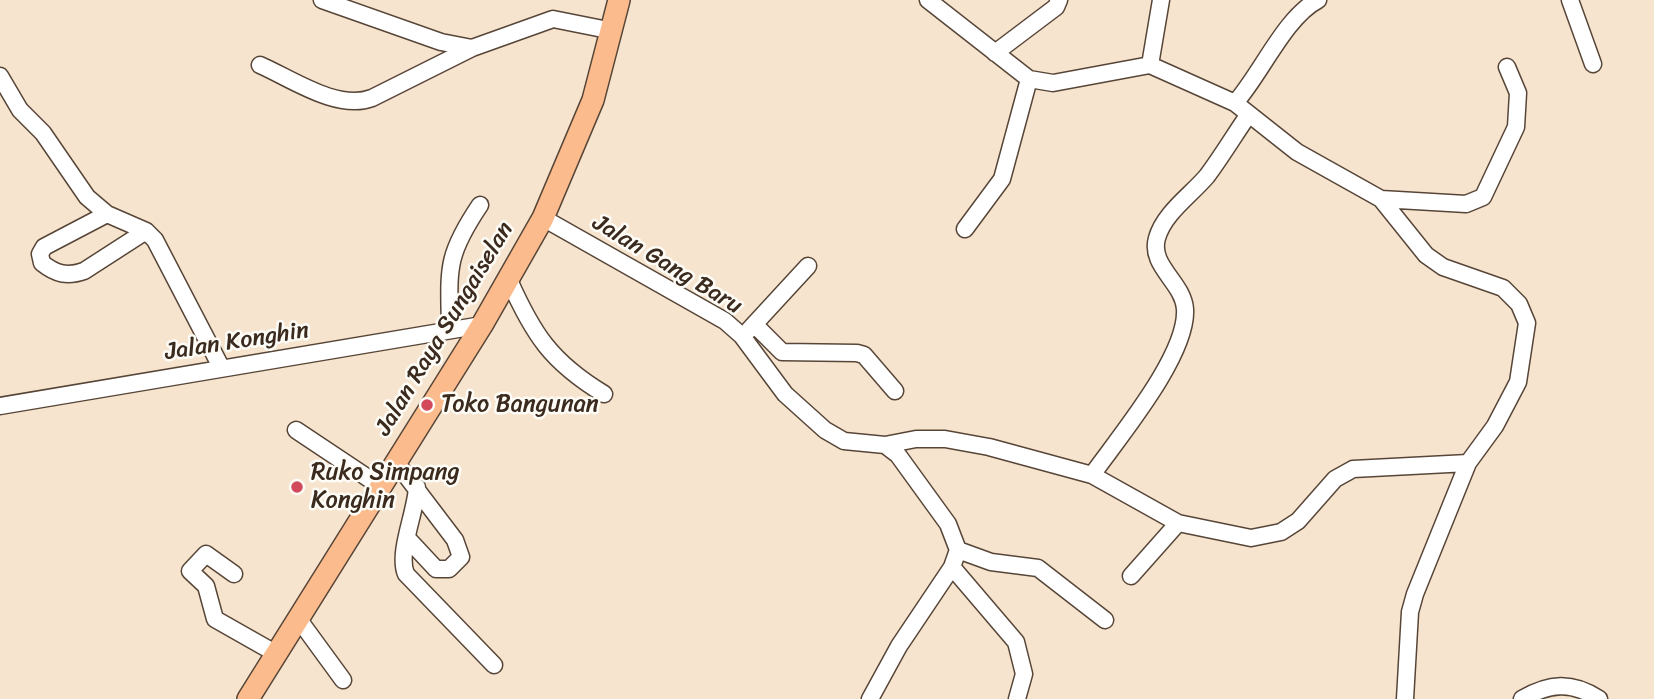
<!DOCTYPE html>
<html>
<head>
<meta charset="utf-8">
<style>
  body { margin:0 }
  canvas { display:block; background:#f7e4ce }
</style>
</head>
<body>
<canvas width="1654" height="699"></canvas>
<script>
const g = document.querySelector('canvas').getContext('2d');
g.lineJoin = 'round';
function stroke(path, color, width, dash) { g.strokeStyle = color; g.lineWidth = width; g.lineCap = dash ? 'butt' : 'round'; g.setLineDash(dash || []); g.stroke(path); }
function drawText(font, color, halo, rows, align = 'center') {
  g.font = font + ' Sriracha,sans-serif'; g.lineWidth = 5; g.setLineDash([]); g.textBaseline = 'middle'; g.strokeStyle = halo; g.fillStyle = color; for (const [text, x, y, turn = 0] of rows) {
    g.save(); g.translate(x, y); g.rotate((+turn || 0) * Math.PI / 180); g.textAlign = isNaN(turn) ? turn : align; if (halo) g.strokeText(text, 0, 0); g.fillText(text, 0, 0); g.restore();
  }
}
const minor = new Path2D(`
  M322,0L441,42L472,48L553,19L613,31
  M928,0L1029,79L1053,83L1150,65L1235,103C1261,74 1285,17 1318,0
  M1570,0L1593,64
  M995,53L1056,7L1059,0
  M260,65C292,79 337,111 372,98L472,48
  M1150,65L1161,0
  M0,76L20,110L43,133L87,197L107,214L146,231L155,240L221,367
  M1235,103L1297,152L1381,199L1426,255L1443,267L1503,288L1519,304L1527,323L1518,382L1495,426L1468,463L1415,594L1410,612L1405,699
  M1381,199L1466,204L1483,197L1516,127L1518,93L1507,67
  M107,214L44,247L40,254L42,263C56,274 67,277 84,271L146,231
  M543,218L725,321L742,336L785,394L825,430L844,441L885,445L898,455L948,524L958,550L952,567L899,646L870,699
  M965,229L1002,179L1029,79
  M509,280C533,334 551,362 604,394
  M755,325L782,352L857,353L864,355L895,391
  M450,330C449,269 445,257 480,205
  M749,330L808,266
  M0,406L482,325
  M296,430L380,486
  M885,445L916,439H945L989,447L1092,475L1178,523L1251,538L1281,532L1298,521L1335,479L1353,469L1468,463
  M395,461L455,540L461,557L449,569H436L408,539
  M1092,475C1119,437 1188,355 1185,309C1183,282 1149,266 1157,238C1164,213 1191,195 1207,176C1222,156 1235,134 1249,114
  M417,487C416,512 397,553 406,574L494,665
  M958,550L991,562L1038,568L1105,620
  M952,567L1016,642L1024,674L1017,699
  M234,574L206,554L190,571L206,586L215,619L275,653
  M1131,576L1178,523
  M297,617L343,680
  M1522,699C1549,683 1572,681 1599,699`);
const major = new Path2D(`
  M248,699L482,325L543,218L593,100L619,0`);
const markers = [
  [427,405,7,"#d1495b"],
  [297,487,7,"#d1495b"]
];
const streetNames = [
  ["Jalan Gang Baru",667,265,31],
  ["Jalan Raya Sungaiselan",445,329,-59],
  ["Jalan Konghin",237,342,-9]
];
const poiNames = [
  ["Toko Bangunan",441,405],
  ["Ruko Simpang",311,473],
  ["Konghin",311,501]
];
stroke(minor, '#574638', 19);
stroke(major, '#574638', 24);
stroke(minor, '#fff', 16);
stroke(major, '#fbbb8c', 21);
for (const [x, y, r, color] of markers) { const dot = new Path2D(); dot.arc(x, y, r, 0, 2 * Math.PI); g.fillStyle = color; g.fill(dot); stroke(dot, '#fdfcf7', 2.5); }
drawText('24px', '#3b2a1e', '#fdfcf7', streetNames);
drawText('24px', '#3b2a1e', '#fdfcf7', poiNames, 'left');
</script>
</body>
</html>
